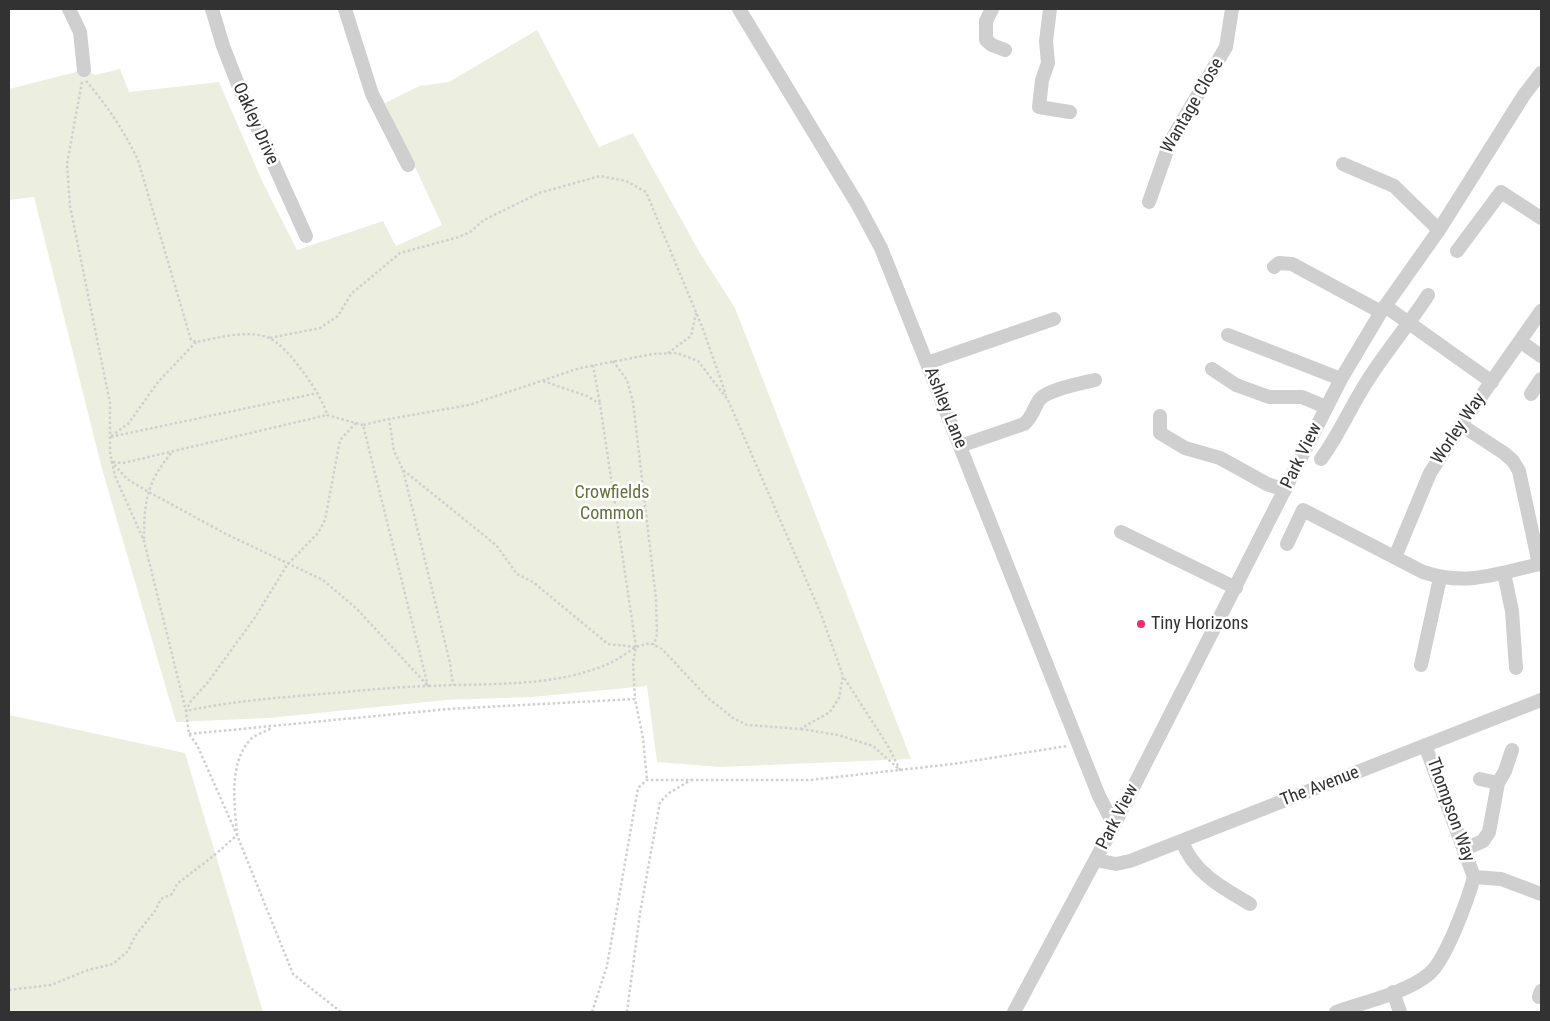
<!DOCTYPE html>
<html>
<head>
<meta charset="utf-8">
<style>
  body { margin:0 }
  #map { position:relative; width:1550px; height:1021px; overflow:hidden; background:#fff; font-family:"Roboto Condensed",sans-serif }
  canvas { display:block }
  .frame { position:absolute; inset:0; border:10px solid #323232; pointer-events:none }
</style>
</head>
<body>
<div id="map">
<canvas width="1550" height="1021"></canvas>
<div class="frame"></div>
</div>
<script>
const g = document.querySelector('canvas').getContext('2d');
g.lineJoin = 'round';
function paint(path, color) { g.fillStyle = color; g.fill(path, 'evenodd'); }
function stroke(path, color, width, dash) { g.strokeStyle = color; g.lineWidth = width; g.lineCap = dash ? 'butt' : 'round'; g.setLineDash(dash || []); g.stroke(path); }
function drawText(font, color, halo, rows, align = 'center') {
  g.font = font + ' "Roboto Condensed",sans-serif'; g.lineWidth = 5; g.setLineDash([]); g.textBaseline = 'middle'; g.strokeStyle = halo; g.fillStyle = color; for (const [text, x, y, turn = 0] of rows) {
    g.save(); g.translate(x, y); g.rotate((+turn || 0) * Math.PI / 180); g.textAlign = isNaN(turn) ? turn : align; if (halo) g.strokeText(text, 0, 0); g.fillText(text, 0, 0); g.restore();
  }
}
const green = new Path2D(`
  M537,30L599,147L633,133L700,253L735,308L911,759L720,767L657,762L647,686L532,697L446,700L269,718L176,722L102,469L34,197L9,200V89L84,70L95,75L120,69L129,92L219,82L263,183L297,250L383,221L396,246L442,225L385,103L419,86L449,82Z
  M9,715L185,753L263,1012H9Z`);
const path = new Path2D(`
  M86,81C107,105 124,131 138,160L191,340L196,342C218,338 247,329 269,338C287,345 323,396 327,415L363,425
  M82,82L67,164L70,206L110,403V452L115,476L144,541L186,711L189,734L197,745L237,835L293,974L341,1012
  M270,338L320,328L338,316L351,294L400,253L459,237L470,232L484,220L539,193L600,176L626,181L646,192L703,329L726,395
  M196,342L158,382L128,424L110,437L318,393
  M668,353L691,336L696,313
  M613,361L627,380L633,402L656,599L657,634L654,645
  M593,365L600,404
  M543,381L587,396L600,404L636,647
  M356,423L340,440L325,520L318,533L287,565L256,616L208,682L191,701L186,711C232,701 276,698 322,694C358,691 393,687 428,686L363,425L389,419
  M111,461L127,479L147,491L226,534L323,580L357,609L428,686C488,683 555,688 610,663C619,659 628,652 636,647L608,644L533,582L517,574L496,545L403,470L394,451L389,419L469,405L580,368L653,354L677,353L698,361L728,400L821,614L843,676L839,698L830,712L800,729L747,725L733,718L708,698L662,649L650,643L636,647L633,663L635,699
  M113,462L123,463L327,415
  M403,470L450,663L453,685
  M144,539C144,501 147,482 172,452
  M801,729L838,735L873,746L900,770L888,746L843,676
  M189,734L448,709L635,699L643,738L647,780
  M9,990L51,985L88,970L113,964L128,951L135,936L155,911L161,899L172,894L177,884L217,853L237,835C235,805 228,767 249,741C254,735 266,731 272,728
  M592,1012L607,966L638,788L647,780H810L953,764L1067,746
  M627,1012L640,913L660,802L669,793L691,780`);
const minor = new Path2D(`
  M69,9L80,32L84,70
  M212,9L223,46L239,87L306,236
  M345,9L372,94L408,165
  M739,9L858,205L881,248L1099,796L1114,825
  M992,9L986,21V40L992,45L1005,50
  M1050,9L1046,41L1048,63L1042,80L1039,107L1070,112
  M1343,164L1394,186L1439,230
  M1149,202L1170,142L1226,47L1232,9
  M1457,251L1501,192L1541,218
  M1274,267L1279,263L1292,264L1381,312
  M1385,306L1492,382
  M1228,335L1341,379
  M1521,342L1541,356
  M927,363L1054,319
  M1212,369L1236,385L1269,397H1302L1326,407
  M1531,394L1541,379
  M1160,416V433L1185,448L1220,458L1267,484L1285,490
  M1461,425L1504,453L1513,461L1519,471L1539,564
  M960,446L1024,424C1034,416 1034,405 1041,398C1051,389 1082,383 1095,380
  M1321,459C1339,435 1350,408 1366,383C1385,352 1409,325 1428,295
  M1121,532L1236,588
  M1287,544L1303,510L1423,572C1469,587 1496,573 1541,564
  M1395,557L1430,473L1461,425L1541,311
  M1504,573L1512,611L1516,668
  M1421,665L1440,578
  M1480,779L1498,783
  M1182,841C1193,872 1222,888 1250,904
  M1465,849L1483,841L1489,832L1498,783L1505,771L1512,750
  M1096,860L1116,864L1130,861L1541,700
  M1474,877L1501,879L1541,894
  M1393,992L1400,1012
  M1539,997L1541,991
  M1014,1012L1114,825L1341,379L1381,312L1439,230L1524,95L1541,73
  M1336,1012C1364,1002 1406,993 1429,974C1446,960 1468,899 1474,877L1425,745`);
const markers = [
  [1141,624,5,"#ef2d6f"]
];
const streetNames = [
  ["Wantage Close",1193,106,-60],
  ["Oakley Drive",255,124,66],
  ["Ashley Lane",945,408,68],
  ["Worley Way",1459,429,-56],
  ["Park View",1302,456,-64],
  ["The Avenue",1320,787,-21],
  ["Thompson Way",1450,810,70],
  ["Park View",1118,817,-63]
];
const parkNames = [
  ["Crowfields",612,493],
  ["Common",612,514]
];
const poiNames = [
  ["Tiny Horizons",1151,624]
];
paint(green, '#ecefdf');
stroke(path, '#cfcfcf', 2.5, [2.5, 2.5]);
stroke(minor, '#cfcfcf', 14);
for (const [x, y, r, color] of markers) { const dot = new Path2D(); dot.arc(x, y, r, 0, 2 * Math.PI); g.fillStyle = color; g.fill(dot); stroke(dot, '#fff', 2); }
drawText('18px', '#323232', '#fff', streetNames);
drawText('18px', '#63713b', '#fff', parkNames);
drawText('18px', '#323232', '#fff', poiNames, 'left');
</script>
</body>
</html>
